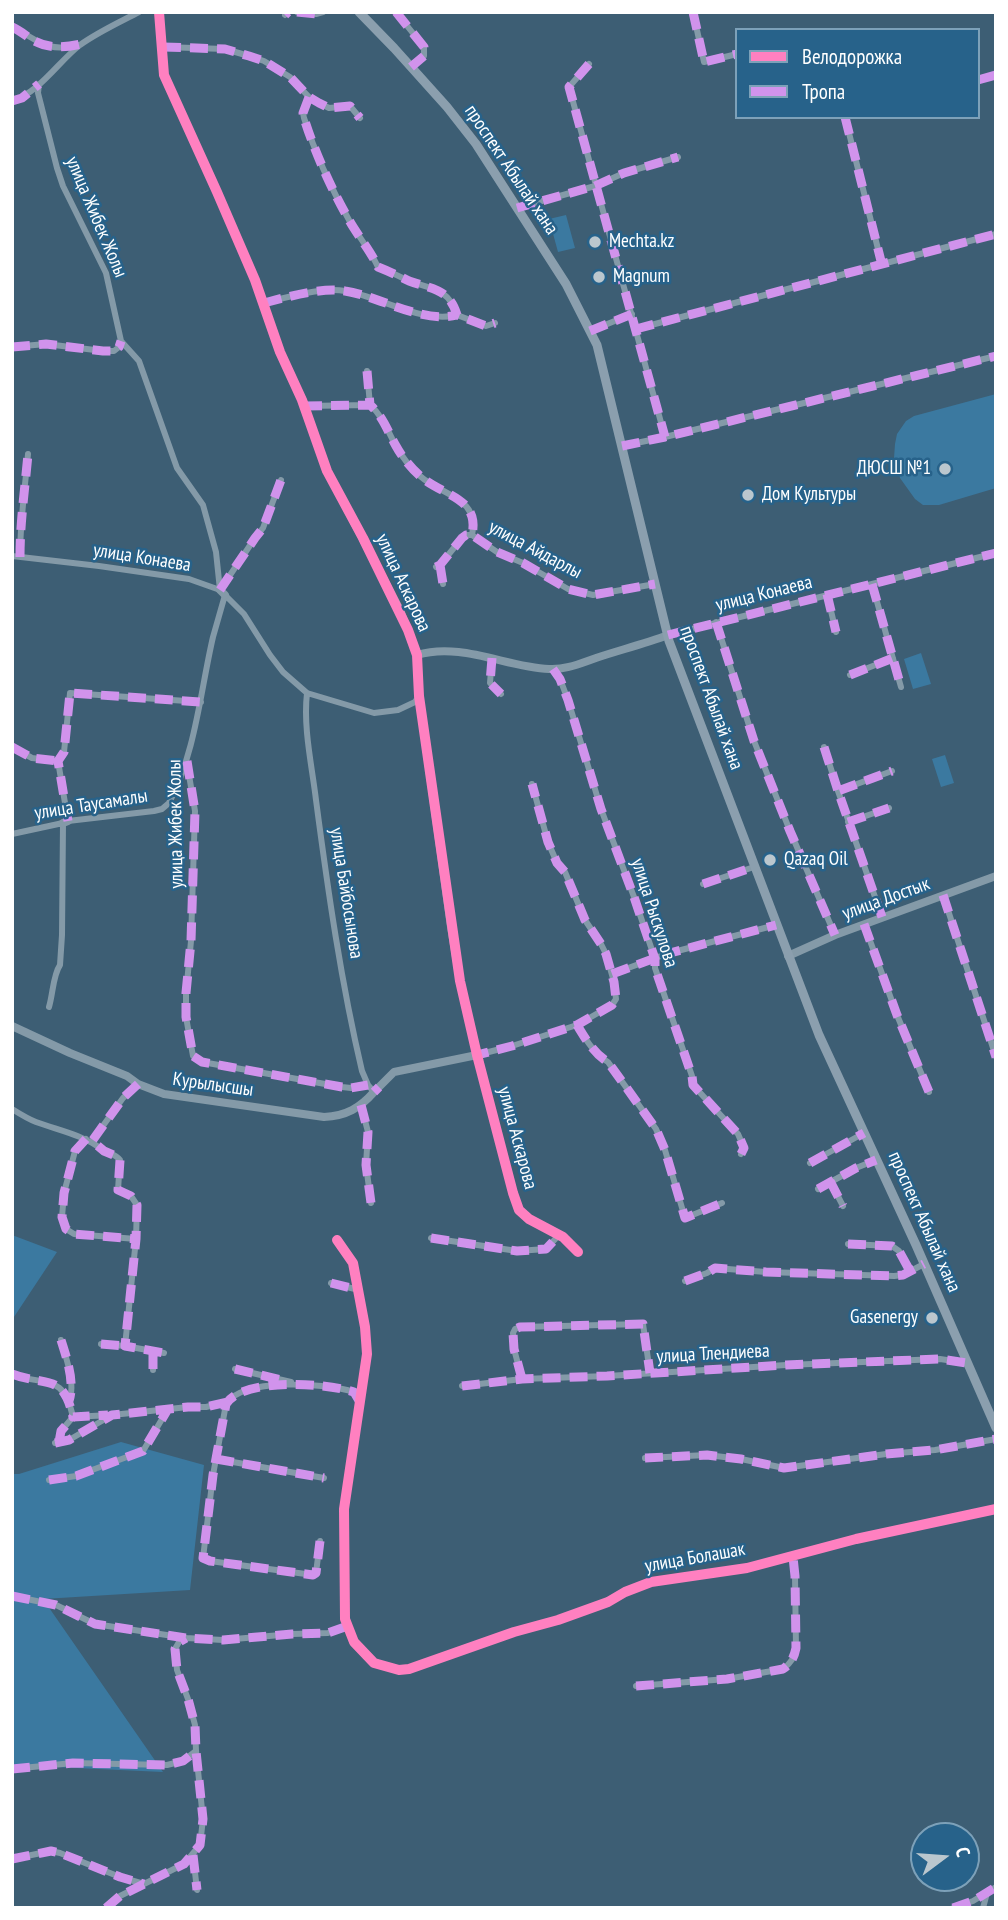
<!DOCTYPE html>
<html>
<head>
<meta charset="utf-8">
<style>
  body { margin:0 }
  #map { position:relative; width:1008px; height:1920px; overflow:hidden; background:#3d5e74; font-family:"PT Sans Narrow",sans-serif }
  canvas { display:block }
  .frame { position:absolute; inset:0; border:14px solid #fff; pointer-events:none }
  .legend { position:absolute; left:735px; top:28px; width:245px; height:91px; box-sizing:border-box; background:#27628a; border:2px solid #7da1b9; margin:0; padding:9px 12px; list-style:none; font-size:21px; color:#fff }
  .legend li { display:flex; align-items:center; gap:14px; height:35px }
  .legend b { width:35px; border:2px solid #7da1b9 }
  .north { position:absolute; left:910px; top:1822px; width:70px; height:70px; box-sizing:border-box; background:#27628a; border:2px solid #7da1b9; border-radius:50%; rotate:74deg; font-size:19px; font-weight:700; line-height:28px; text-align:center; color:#fff }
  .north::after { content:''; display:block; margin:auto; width:24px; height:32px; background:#bbc7ce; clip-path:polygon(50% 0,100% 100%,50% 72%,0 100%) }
</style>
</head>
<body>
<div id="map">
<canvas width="1008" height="1920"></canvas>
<div class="frame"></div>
<ul class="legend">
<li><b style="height:9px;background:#ff80c0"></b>Велодорожка</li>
<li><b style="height:9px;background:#d193ec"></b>Тропа</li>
</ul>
<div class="north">С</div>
</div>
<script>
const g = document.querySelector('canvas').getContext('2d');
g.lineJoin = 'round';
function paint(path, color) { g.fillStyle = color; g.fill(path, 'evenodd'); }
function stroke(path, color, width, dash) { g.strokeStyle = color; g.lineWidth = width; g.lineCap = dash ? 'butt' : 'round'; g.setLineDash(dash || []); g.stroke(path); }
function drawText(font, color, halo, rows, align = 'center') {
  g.font = font + ' "PT Sans Narrow",sans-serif'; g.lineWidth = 5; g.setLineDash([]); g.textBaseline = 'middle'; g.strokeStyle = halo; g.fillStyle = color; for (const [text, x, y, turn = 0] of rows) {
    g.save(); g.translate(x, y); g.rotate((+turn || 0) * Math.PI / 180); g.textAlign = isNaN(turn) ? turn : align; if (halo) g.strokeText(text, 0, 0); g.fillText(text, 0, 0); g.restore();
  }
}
const green = new Path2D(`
  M566,215L575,248L558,252L549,219Z
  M996,394V488L939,505H923L915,499L900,478L894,458L895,444L897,434L906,421L914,416Z
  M921,653L931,684L913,689L904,659Z
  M945,755L954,783L941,787L932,759Z
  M12,1235L57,1252L12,1320Z
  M121,1442L204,1465L190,1590L43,1599L163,1772L12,1765V1474H19Z`);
const minor = new Path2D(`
  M297,12L316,14L323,12
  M396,12L424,47V56L411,67
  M693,12L704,62L737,54
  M285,15L288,12
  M12,27C39,40 45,53 78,45
  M163,47L225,49L249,56L264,61L290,77L309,97L319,103L329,108L350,106L360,118
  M589,64L569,87L665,437
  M978,80L996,75
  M39,84L38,93L57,168L63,186L106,273L121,341L139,361L177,468L203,505L216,552L220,590
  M309,97L303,113L304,118C315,153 331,188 349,220C358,236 370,250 378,267C388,271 399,276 409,281C431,289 449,288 457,315L486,326L495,323
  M12,101C40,92 58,62 80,45C98,32 120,22 139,12
  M845,117L882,265
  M517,208L595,186L624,173L678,157
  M264,303C287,297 322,287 345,291C379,296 422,324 457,315
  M636,329L996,234
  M590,331L632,314
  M12,347L46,344L103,351H114L119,347L121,341
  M367,371L370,405
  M304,406L370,405C383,416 388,432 396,446C402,457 411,468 420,476C442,496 480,497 472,535L497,552L523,563L568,589L593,595L655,584
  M622,446L665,437L996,356
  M12,556L99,566L189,579L220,590
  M20,557C20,522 25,488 28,454
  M440,565L443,584
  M436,567L440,565L462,538L466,535H472
  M872,584L901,687
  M220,590L255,538L263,528L281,480
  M827,594L836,632
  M716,622L754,741L790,831L835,935
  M668,635L996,553
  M492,658L490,683L501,694
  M553,669L560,679L568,700L601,809L634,897L655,959V968L692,1076L693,1085L738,1134L744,1148L741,1154
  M850,675L893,658
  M307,693C303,728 312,766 316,800C328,891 341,982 362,1071L368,1085L374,1092L377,1090
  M201,702L70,693L64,752L58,761L68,821L154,811L162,809L169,803C196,751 200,693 213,637C217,623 221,609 225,595L244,614L270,655L283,672L307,693L374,713L398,710L415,702L419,696
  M12,747L32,758L58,761
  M824,747L838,791
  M187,763L195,811L191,941L186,993V1017L193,1056L202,1062L342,1087L351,1088L368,1085
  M532,784L548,842L557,863L565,872L585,920L601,944L606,954L614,982L616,999L612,1005L577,1025L512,1046L477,1055L513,1193L519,1210L529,1219L563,1237L578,1252
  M848,822L889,808
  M12,834L63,823L62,935L60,965C53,975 53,994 49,1007
  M703,884L754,867
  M943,895L996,1057
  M882,917L838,791L892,771
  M864,924L897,1015L929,1092
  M612,974L666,954L776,925
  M577,1025C585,1038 594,1054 608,1062L656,1129L665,1150L685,1218L722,1203
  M361,1105L368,1132L366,1165L371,1203
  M12,1109C20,1114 28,1119 36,1122C61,1131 80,1134 102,1149C108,1153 115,1154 120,1160L118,1190L131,1196L137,1205L136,1239L125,1346L164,1353
  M86,1139L75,1151L64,1193L62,1217L66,1229L74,1234L136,1239
  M92,1141L123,1098L138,1084
  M810,1163L864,1133
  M830,1181L843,1206
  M818,1189L856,1168L876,1160
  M431,1238L517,1251L546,1249L559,1235
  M337,1240L353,1263L365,1327L367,1354L344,1509L345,1619L354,1642L374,1663L399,1670L409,1669L514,1632L558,1620L608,1602L625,1592L651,1582L747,1568L856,1539L996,1509
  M848,1244L892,1246L899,1251L910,1271
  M685,1281L707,1273L715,1268L766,1272L894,1276L903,1275L924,1264
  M331,1283L359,1290
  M61,1340C66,1359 75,1380 70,1399
  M101,1344L125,1346
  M153,1351V1370
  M235,1369L291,1382
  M12,1374C46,1387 63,1372 73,1417L110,1415
  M522,1379L514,1349L513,1333L515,1329L520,1327L643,1324L650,1373
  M462,1386L522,1379L607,1376L786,1365L940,1359L967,1363
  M59,1442L61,1431L73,1417
  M55,1443L69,1440L112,1415L188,1407H206L227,1402
  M645,1458L707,1455L741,1459L784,1468L886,1454L935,1450L996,1439
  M216,1459L324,1478
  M49,1480L76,1476L143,1451L168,1409
  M320,1541L316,1573L313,1575L210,1561L203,1558L213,1475L226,1404C243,1377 326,1383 354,1392L361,1404
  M12,1596L56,1605L95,1624L186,1638L223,1640L292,1634L328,1633L348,1626
  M636,1686L727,1679L783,1669C791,1663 794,1658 796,1648L795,1576L793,1557
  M12,1769L73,1763L167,1765L183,1761L196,1751
  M193,1855L197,1890
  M12,1859L51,1851L60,1853L120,1877L144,1884
  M106,1908L120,1896L184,1864L200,1845L203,1819L196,1751L195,1725L188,1699L177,1670L175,1649L179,1642L186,1638
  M953,1908L973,1901L996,1887
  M983,1908L987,1893`);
const tertiary = new Path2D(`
  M159,12L164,75L217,192L255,280L280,352L302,400L327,471L400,610L417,655L419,696L451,927L460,981L477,1055L394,1072L379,1087
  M220,590L225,595
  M417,655C461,642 506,667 549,669C566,670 581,663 596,658C620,650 644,644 668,635
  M63,823L68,821
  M788,956L835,935L996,876
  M12,1026L70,1053L127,1076L138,1084L164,1094L324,1117C346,1116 360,1108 374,1092`);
const secondary = new Path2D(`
  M359,12L394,48L447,107L476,144L566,284L597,345L669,641L819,1035L916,1245L996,1428`);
const quiet = new Path2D(`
  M297,12L316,14L323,12
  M396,12L424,47V56L411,67
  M693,12L704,62L737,54
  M285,15L288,12
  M12,27C19,30 25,35 31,39C47,49 64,48 81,44
  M163,47L225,49L249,56L264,61L290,77L309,97L319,103L329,108L350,106L360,118
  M589,64L569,87L665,437
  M978,80L996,75
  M309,97L303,113L304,118C315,153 331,188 349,220C358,236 370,250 378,267C388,271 399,276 409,281C431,289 449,288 457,315L486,326L495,323
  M12,101L22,98L39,84
  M845,117L882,265
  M517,208L595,186L624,173L678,157
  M264,303C287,297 322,287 345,291C379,296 422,324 457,315
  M636,329L996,234
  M590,331L632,314
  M12,347L46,344L103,351H114L119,347L121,341
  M367,371L370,405
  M304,406L370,405C383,416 388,432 396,446C402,457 411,468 420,476C442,496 480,497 472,535L497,552L523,563L568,589L593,595L655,584
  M622,446L665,437L996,356
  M20,557C20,522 25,488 28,454
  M440,565L443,584
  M436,567L440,565L462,538L466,535H472
  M872,584L901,687
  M220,590L255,538L263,528L281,480
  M827,594L836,632
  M716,622L754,741L790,831L835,935
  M668,635L996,553
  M492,658L490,683L501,694
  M553,669L560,679L568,700L601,809L634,897L655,959V968L692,1076L693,1085L738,1134L744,1148L741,1154
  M850,675L893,658
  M12,747L32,758L58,761
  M824,747L838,791
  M187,761L195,811L191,941L186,993V1017L193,1056L202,1062L342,1087L351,1088L368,1085
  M68,821L58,761L64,752L70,693L201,702
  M848,822L889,808
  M703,884L754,867
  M943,895L996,1057
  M882,917L838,791L892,771
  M864,924L897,1015L929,1092
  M612,974L666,954L776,925
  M577,1025C585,1038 594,1054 608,1062L656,1129L665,1150L685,1218L722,1203
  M479,1061L477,1055L512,1046L577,1025L612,1005L616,999L614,982L606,954L601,944L585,920L565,872L557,863L548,842L532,784
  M138,1084L123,1098L92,1141L104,1151L116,1156L120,1160L118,1190L131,1196L137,1205L136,1239L125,1346L164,1353
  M374,1092L379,1087
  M361,1105L368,1132L366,1165L371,1203
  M86,1139L75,1151L64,1193L62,1217L66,1229L74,1234L136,1239
  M810,1163L864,1133
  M830,1181L843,1206
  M818,1189L856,1168L876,1160
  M431,1238L517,1251L546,1249L559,1235
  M848,1244L892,1246L899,1251L910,1271
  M685,1281L707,1273L715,1268L766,1272L894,1276L903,1275L924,1264
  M331,1283L359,1290
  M61,1340C67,1359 75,1382 69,1401
  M101,1344L125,1346
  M153,1351V1370
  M235,1369L286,1381
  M12,1374C46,1387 63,1372 73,1417L108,1415
  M522,1379L514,1349L513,1333L515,1329L520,1327L643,1324L650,1373
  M462,1386L522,1379L607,1376L786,1365L940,1359L967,1363
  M59,1442L61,1431L73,1417
  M55,1443L69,1440L112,1415L188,1407H206L227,1402
  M645,1458L707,1455L741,1459L784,1468L886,1454L935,1450L996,1439
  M216,1459L324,1478
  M49,1480L76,1476L143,1451L168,1409
  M320,1541L316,1573L313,1575L210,1561L203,1558L213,1475L226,1404C243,1377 326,1383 354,1392L361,1404
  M12,1596L56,1605L95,1624L186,1638L223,1640L292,1634L328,1633L348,1626
  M636,1686L727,1679L783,1669C791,1663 794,1658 796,1648L795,1576L793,1557
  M12,1769L73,1763L167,1765L183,1761L196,1751
  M193,1855L197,1890
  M12,1859L51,1851L60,1853L120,1877L144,1884
  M106,1908L120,1896L184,1864L200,1845L203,1819L196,1751L195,1725L188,1699L177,1670L175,1649L179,1642L186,1638
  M953,1908L973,1901L996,1887`);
const cycleway = new Path2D(`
  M159,12L164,75L217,192L255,280L280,352L302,400L327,471L363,538L408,630L417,655L419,696L460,981L477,1055L513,1193L519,1210L529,1219L563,1237L578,1252
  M337,1240L353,1263L365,1327L367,1354L344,1509L345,1619L354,1642L374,1663L399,1670L409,1669L514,1632L558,1620L608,1602L625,1592L651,1582L747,1568L856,1539L996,1509`);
const markers = [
  [595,242,7,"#bbc7ce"],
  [599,277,7,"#bbc7ce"],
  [945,469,7,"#bbc7ce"],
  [748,495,7,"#bbc7ce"],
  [770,860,7,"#bbc7ce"],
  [932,1318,7,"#bbc7ce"]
];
const streetNames = [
  ["проспект Абылай хана",511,170,56],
  ["улица Жибек Жолы",96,217,67],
  ["улица Айдарлы",535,550,28],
  ["улица Конаева",142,558,9],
  ["улица Аскарова",403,583,65],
  ["улица Конаева",764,594,-14],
  ["проспект Абылай хана",711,698,70],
  ["улица Таусамалы",91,805,-9],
  ["улица Жибек Жолы",176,824,-91],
  ["улица Байбосынова",346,893,81],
  ["улица Достык",886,899,-20],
  ["улица Рыскулова",654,913,72],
  ["Курылысшы",213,1085,8],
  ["улица Аскарова",517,1138,75],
  ["проспект Абылай хана",924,1222,66],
  ["улица Тлендиева",713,1354,-3],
  ["улица Болашак",695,1558,-10]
];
const poiNames = [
  ["Mechta.kz",609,242],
  ["Magnum",613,277],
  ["ДЮСШ №1",931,469,"right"],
  ["Дом Культуры",762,495],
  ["Qazaq Oil",784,860],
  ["Gasenergy",918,1318,"right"]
];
paint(green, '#3b79a0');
stroke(minor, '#849aa8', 6);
stroke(tertiary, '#849aa8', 8);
stroke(secondary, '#8b9fae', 9);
stroke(quiet, '#d193ec', 9, [18, 9]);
stroke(cycleway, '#ff80c0', 10);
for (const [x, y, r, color] of markers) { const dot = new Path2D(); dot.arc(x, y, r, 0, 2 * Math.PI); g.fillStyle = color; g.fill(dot); stroke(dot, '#27628a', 2.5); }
drawText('19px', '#fff', '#27628a', streetNames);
drawText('19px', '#fff', '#27628a', poiNames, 'left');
</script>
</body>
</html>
